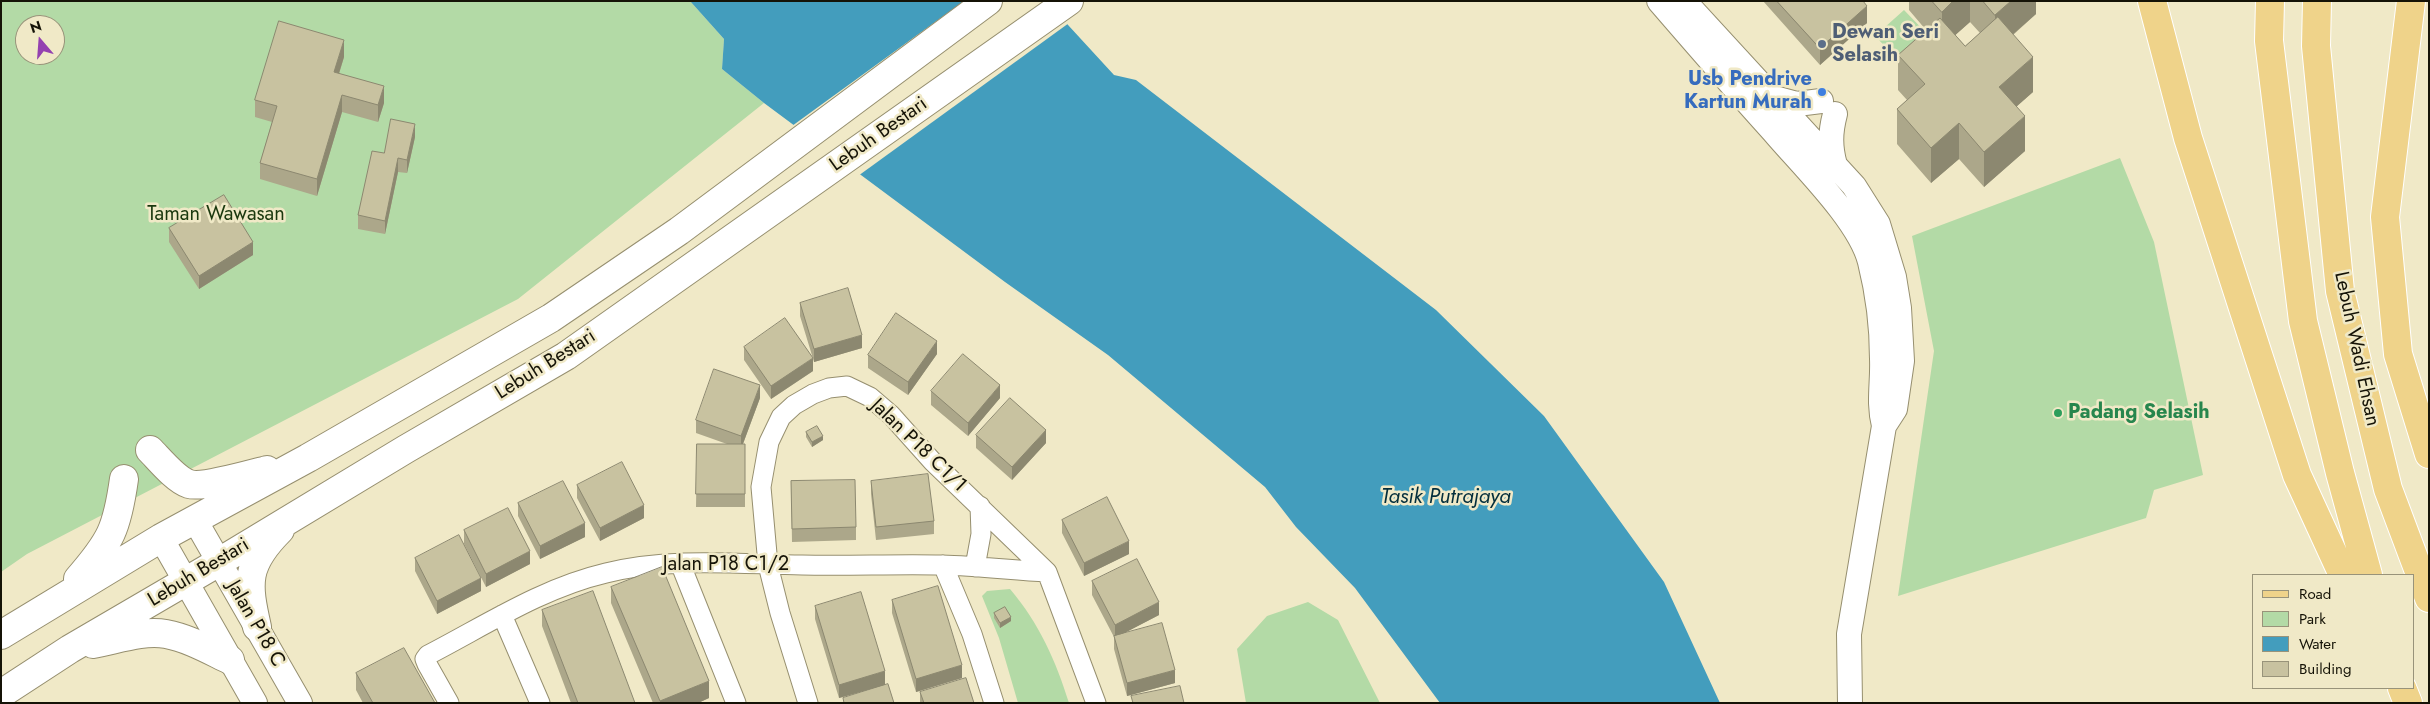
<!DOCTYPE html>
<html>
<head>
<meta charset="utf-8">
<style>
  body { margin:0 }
  #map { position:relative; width:2430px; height:704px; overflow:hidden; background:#f0e9c7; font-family:Jost,sans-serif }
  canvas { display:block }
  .frame { position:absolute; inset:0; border:2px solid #151307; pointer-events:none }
  .legend { position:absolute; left:2252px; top:574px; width:162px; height:115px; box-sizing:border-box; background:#f0e9c7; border:1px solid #98937a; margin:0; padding:6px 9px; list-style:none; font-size:15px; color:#151307 }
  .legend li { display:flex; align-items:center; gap:10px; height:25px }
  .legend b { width:25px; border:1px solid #98937a }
  .north { position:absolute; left:15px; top:15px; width:50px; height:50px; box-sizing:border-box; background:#f0e9c7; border:1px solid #98937a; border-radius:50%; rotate:342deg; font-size:14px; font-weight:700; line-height:20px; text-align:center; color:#151307 }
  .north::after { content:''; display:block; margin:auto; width:18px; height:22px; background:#9441b0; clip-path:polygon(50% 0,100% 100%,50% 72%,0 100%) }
</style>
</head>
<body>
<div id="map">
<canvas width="2430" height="704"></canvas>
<div class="frame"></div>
<ul class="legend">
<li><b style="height:6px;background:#efd38a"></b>Road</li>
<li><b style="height:14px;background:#b3daa6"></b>Park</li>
<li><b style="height:14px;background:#439dbd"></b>Water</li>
<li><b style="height:14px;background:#c8c2a0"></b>Building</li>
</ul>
<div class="north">N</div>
</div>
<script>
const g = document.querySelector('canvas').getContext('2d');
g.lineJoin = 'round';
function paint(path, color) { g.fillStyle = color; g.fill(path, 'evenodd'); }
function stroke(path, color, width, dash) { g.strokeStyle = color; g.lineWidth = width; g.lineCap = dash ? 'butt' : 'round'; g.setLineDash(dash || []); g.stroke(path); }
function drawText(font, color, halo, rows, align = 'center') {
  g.font = font + ' Jost,sans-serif'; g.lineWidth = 5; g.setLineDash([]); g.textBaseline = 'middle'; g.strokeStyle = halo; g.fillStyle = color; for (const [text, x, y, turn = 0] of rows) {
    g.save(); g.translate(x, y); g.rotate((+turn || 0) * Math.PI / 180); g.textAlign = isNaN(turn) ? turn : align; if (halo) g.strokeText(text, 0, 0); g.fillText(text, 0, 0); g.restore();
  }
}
const green = new Path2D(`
  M1,1H690L724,39L722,69L764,103L518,299L27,554L1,572ZM25,25H55V55H25Z
  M1904,10L1933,40L1905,67L1875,36Z
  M2120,158L2154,242L2203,475L2154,490L2146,518L1898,596L1934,351L1912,236Z
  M1010,589C1039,623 1056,661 1069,703H1018L999,638L982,596L987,591Z
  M1308,602L1338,620L1380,703H1246L1237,649L1267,616Z`);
const water = new Path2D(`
  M690,1H1046L1114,75L1136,80L1436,310L1544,416L1664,582L1720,703H1440L1355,588L1296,527L1265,487L1108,355L1005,282L764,103L722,69L724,39Z`);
const pier = new Path2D(`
  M964,1H1050L1069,23L858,176L792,126Z`);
const minor = new Path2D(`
  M680,563L736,703
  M943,565L972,634L994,703
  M975,567L981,534L980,506
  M502,615L540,703
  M449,703L427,664L425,659L428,655C486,625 542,588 606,573C670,557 737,564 802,565C848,566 895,564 942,565C977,566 1012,570 1047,572
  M808,703L780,613L768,565L761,487L769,442L781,417L794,405L813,394L829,388L847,386L870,397L891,415L933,462L1047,572L1096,703`);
const tertiary = new Path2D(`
  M1659,1C1697,45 1735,89 1774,132C1802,165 1860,221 1870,262C1878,294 1882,326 1882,359C1883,382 1878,403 1884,426L1849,634L1850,703
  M1684,1L1854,186L1878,224L1894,277L1899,308L1902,361L1895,409L1884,426
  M1771,97L1797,104L1821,101
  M1835,114C1830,133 1830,147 1835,165
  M195,520L300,703
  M161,538L255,703`);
const secondary = new Path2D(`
  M150,450C159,459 176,480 189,484C203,488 251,474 267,470
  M78,579C111,541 117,529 124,479
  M257,627C247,583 245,565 280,530
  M1,635L161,538L308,458L551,318L679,231L988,1
  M93,644C116,640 142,630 166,634C188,638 209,650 230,660
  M1,694L70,649L219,562L406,449L566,356L1069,1`);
const primary = new Path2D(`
  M2152,1L2188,138L2297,475L2343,575
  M2270,1L2269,41L2303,321L2340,473L2368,575
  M2317,1L2316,46L2340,291L2388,489L2429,598
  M2411,1L2385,217L2398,354L2429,454
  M2402,688L2408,703`);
const wall = new Path2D(`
  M1763,1H1863L1867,23L1820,65Z
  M1909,1H2036V14L2013,35L2033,92L2017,106L2025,151L1984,187L1959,159L1931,183L1897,144V109L1907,100L1898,90V55L1926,30L1909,10ZM1970,22L1980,33L1965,46L1955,35Z
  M344,57L339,74L384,103L378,122L342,112L317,196L260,179V163L272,122L255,117V100Z
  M415,137L407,173L398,172L385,234L358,229V215L384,153Z
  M169,228L253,255L199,289L169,242Z
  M800,303L862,348L814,362L800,316Z
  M744,347L813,371L771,399L744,360Z
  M937,354L908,395L868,368V355Z
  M931,391L1000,398L968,436L931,405Z
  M760,398L743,444H745V507H696L697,444H727L696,433V420Z
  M806,432L823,440L812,447L806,437Z
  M976,435L1046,443L1012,480L976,448Z
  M791,481L856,527V540L792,542Z
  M871,481L934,521V534L876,540L871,494Z
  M577,485L644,518L600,541L577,498Z
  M518,503L585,537L540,559L518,516Z
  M1062,520L1129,554L1084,576L1062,533Z
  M464,530L530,564L486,587L464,544Z
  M415,558L481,591L437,614L415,571Z
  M1092,581L1159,615L1122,634L1175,683L1127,696L1114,649V637L1092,595Z
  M611,587L709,698L698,703H653L611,603Z
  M892,600L962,678L916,692L892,613Z
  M815,606L885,685L839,698L815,619Z
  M542,610L635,703H571L542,626Z
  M994,613L1011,621L1000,628L994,618Z
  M356,673L435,703H363L356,690Z
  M920,692L974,703H920Z`);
const shadedWall = new Path2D(`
  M1953,1H1970V22L1942,47V12Z
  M2011,1H2036V14L1995,50V15Z
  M1867,6V23L1820,65V48Z
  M344,40V57L334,89V72Z
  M2033,57V92L1999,122V87Z
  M384,86V103L378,122V105Z
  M342,95V112L317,196V179Z
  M2025,116V151L1984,187V152Z
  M1959,123V159L1931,183V148Z
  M415,124V137L407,173V160Z
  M398,158V172L385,234V221Z
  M253,242V255L199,289V276Z
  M862,335V348L814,362V349Z
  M937,341V354L908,395V382Z
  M813,358V371L771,399V386Z
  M760,385V398L741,449V436Z
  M1000,385V398L968,436V423Z
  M1046,430V443L1012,480V467Z
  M823,436V440L812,447V442Z
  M644,505V518L600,541V528Z
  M585,523V537L540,559V546Z
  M1129,541V554L1084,576V563Z
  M530,551V564L486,587V574Z
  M481,578V591L437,614V601Z
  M1159,602V615L1115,638V625Z
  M1011,617V621L1000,628V623Z
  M962,665V678L916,692V679Z
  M1175,670V683L1127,696V683Z
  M885,671V685L839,698V685Z
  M709,681V698L698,703H660V701Z`);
const building = new Path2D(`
  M1777,1H1863L1867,6L1820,48Z
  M1932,1H1953L1942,12Z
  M1983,1H2011L1995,15Z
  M1998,17L2033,57L1999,87L2025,116L1984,152L1959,123L1931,148L1897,109L1925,84L1898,55L1940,18L1965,46Z
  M279,21L344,40L334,72L384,86L378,105L342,95L317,179L260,163L277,106L255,100Z
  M391,119L415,124L407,160L398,158L385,221L358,215L372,151L384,153Z
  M224,195L253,242L199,276L169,228Z
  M848,288L862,335L814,349L800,303Z
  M896,313L937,341L908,382L868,355Z
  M785,318L813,358L771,386L744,347Z
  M963,354L1000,385L968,423L931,391Z
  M714,369L760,385L741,436L696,420Z
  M1010,398L1046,430L1012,467L976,435Z
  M817,426L823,436L812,442L806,432Z
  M697,444H745V494H696Z
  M622,462L644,505L600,528L577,485Z
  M928,474L934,521L876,527L871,481Z
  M855,480L856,527L792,529L791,481Z
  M563,481L585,523L540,546L518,503Z
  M1107,497L1129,541L1084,563L1062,520Z
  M508,508L530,551L486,574L464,530Z
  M459,535L481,578L437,601L415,558Z
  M1137,559L1159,602L1115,625L1092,581Z
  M662,567L709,681L660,701L611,587Z
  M938,586L962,665L916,679L892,600Z
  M593,591L635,703H578L542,610Z
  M861,592L885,671L839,685L815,606Z
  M1005,607L1011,617L1000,623L994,613Z
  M1162,623L1175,670L1127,683L1114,636Z
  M404,648L435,703H373L356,673Z
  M966,678L974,703H924L920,692Z
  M888,684L894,703H844L843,698Z
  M1180,686L1184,703H1133L1131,696Z`);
const markers = [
  [1822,44,5,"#5c6f8a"],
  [1822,92,5,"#3f7fe0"],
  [2058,413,5,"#2e9e5b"]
];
const serviceNames = [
  ["Dewan Seri",1832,33],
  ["Selasih",1832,56]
];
const shopNames = [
  ["Usb Pendrive",1812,80],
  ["Kartun Murah",1812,103]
];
const streetNames = [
  ["Lebuh Bestari",879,135,-35],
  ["Lebuh Wadi Ehsan",2356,349,78],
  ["Lebuh Bestari",546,365,-32],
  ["Jalan P18 C1/1",918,446,44],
  ["Jalan P18 C1/2",726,565],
  ["Lebuh Bestari",199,573,-31],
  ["Jalan P18 C",255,624,60]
];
const parkNames = [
  ["Taman Wawasan",216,215]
];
const leisureNames = [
  ["Padang Selasih",2068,413]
];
const waterNames = [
  ["Tasik Putrajaya",1446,498]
];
paint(green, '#b3daa6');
paint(water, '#439dbd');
paint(pier, '#f0e9c7');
stroke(minor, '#968f6f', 21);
stroke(tertiary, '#968f6f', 26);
stroke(secondary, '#968f6f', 30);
stroke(primary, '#fff', 30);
stroke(minor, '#fff', 19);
stroke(tertiary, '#fff', 24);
stroke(secondary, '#fff', 28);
stroke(primary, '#efd38a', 28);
paint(wall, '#aca78a');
paint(shadedWall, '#8c8870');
paint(building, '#c8c2a0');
stroke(building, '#8c8870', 1);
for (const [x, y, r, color] of markers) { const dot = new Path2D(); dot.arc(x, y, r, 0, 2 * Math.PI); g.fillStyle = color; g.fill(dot); stroke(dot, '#f0e9c7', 2); }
drawText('bold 20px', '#4e5e75', '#f0e9c7', serviceNames, 'left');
drawText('bold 20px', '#366cbe', '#f0e9c7', shopNames, 'right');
drawText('20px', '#151307', '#f0e9c7', streetNames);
drawText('20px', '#1a380e', '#f0e9c7', parkNames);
drawText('bold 20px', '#27864d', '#f0e9c7', leisureNames, 'left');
drawText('italic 21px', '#032e3c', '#f0e9c7', waterNames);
</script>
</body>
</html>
